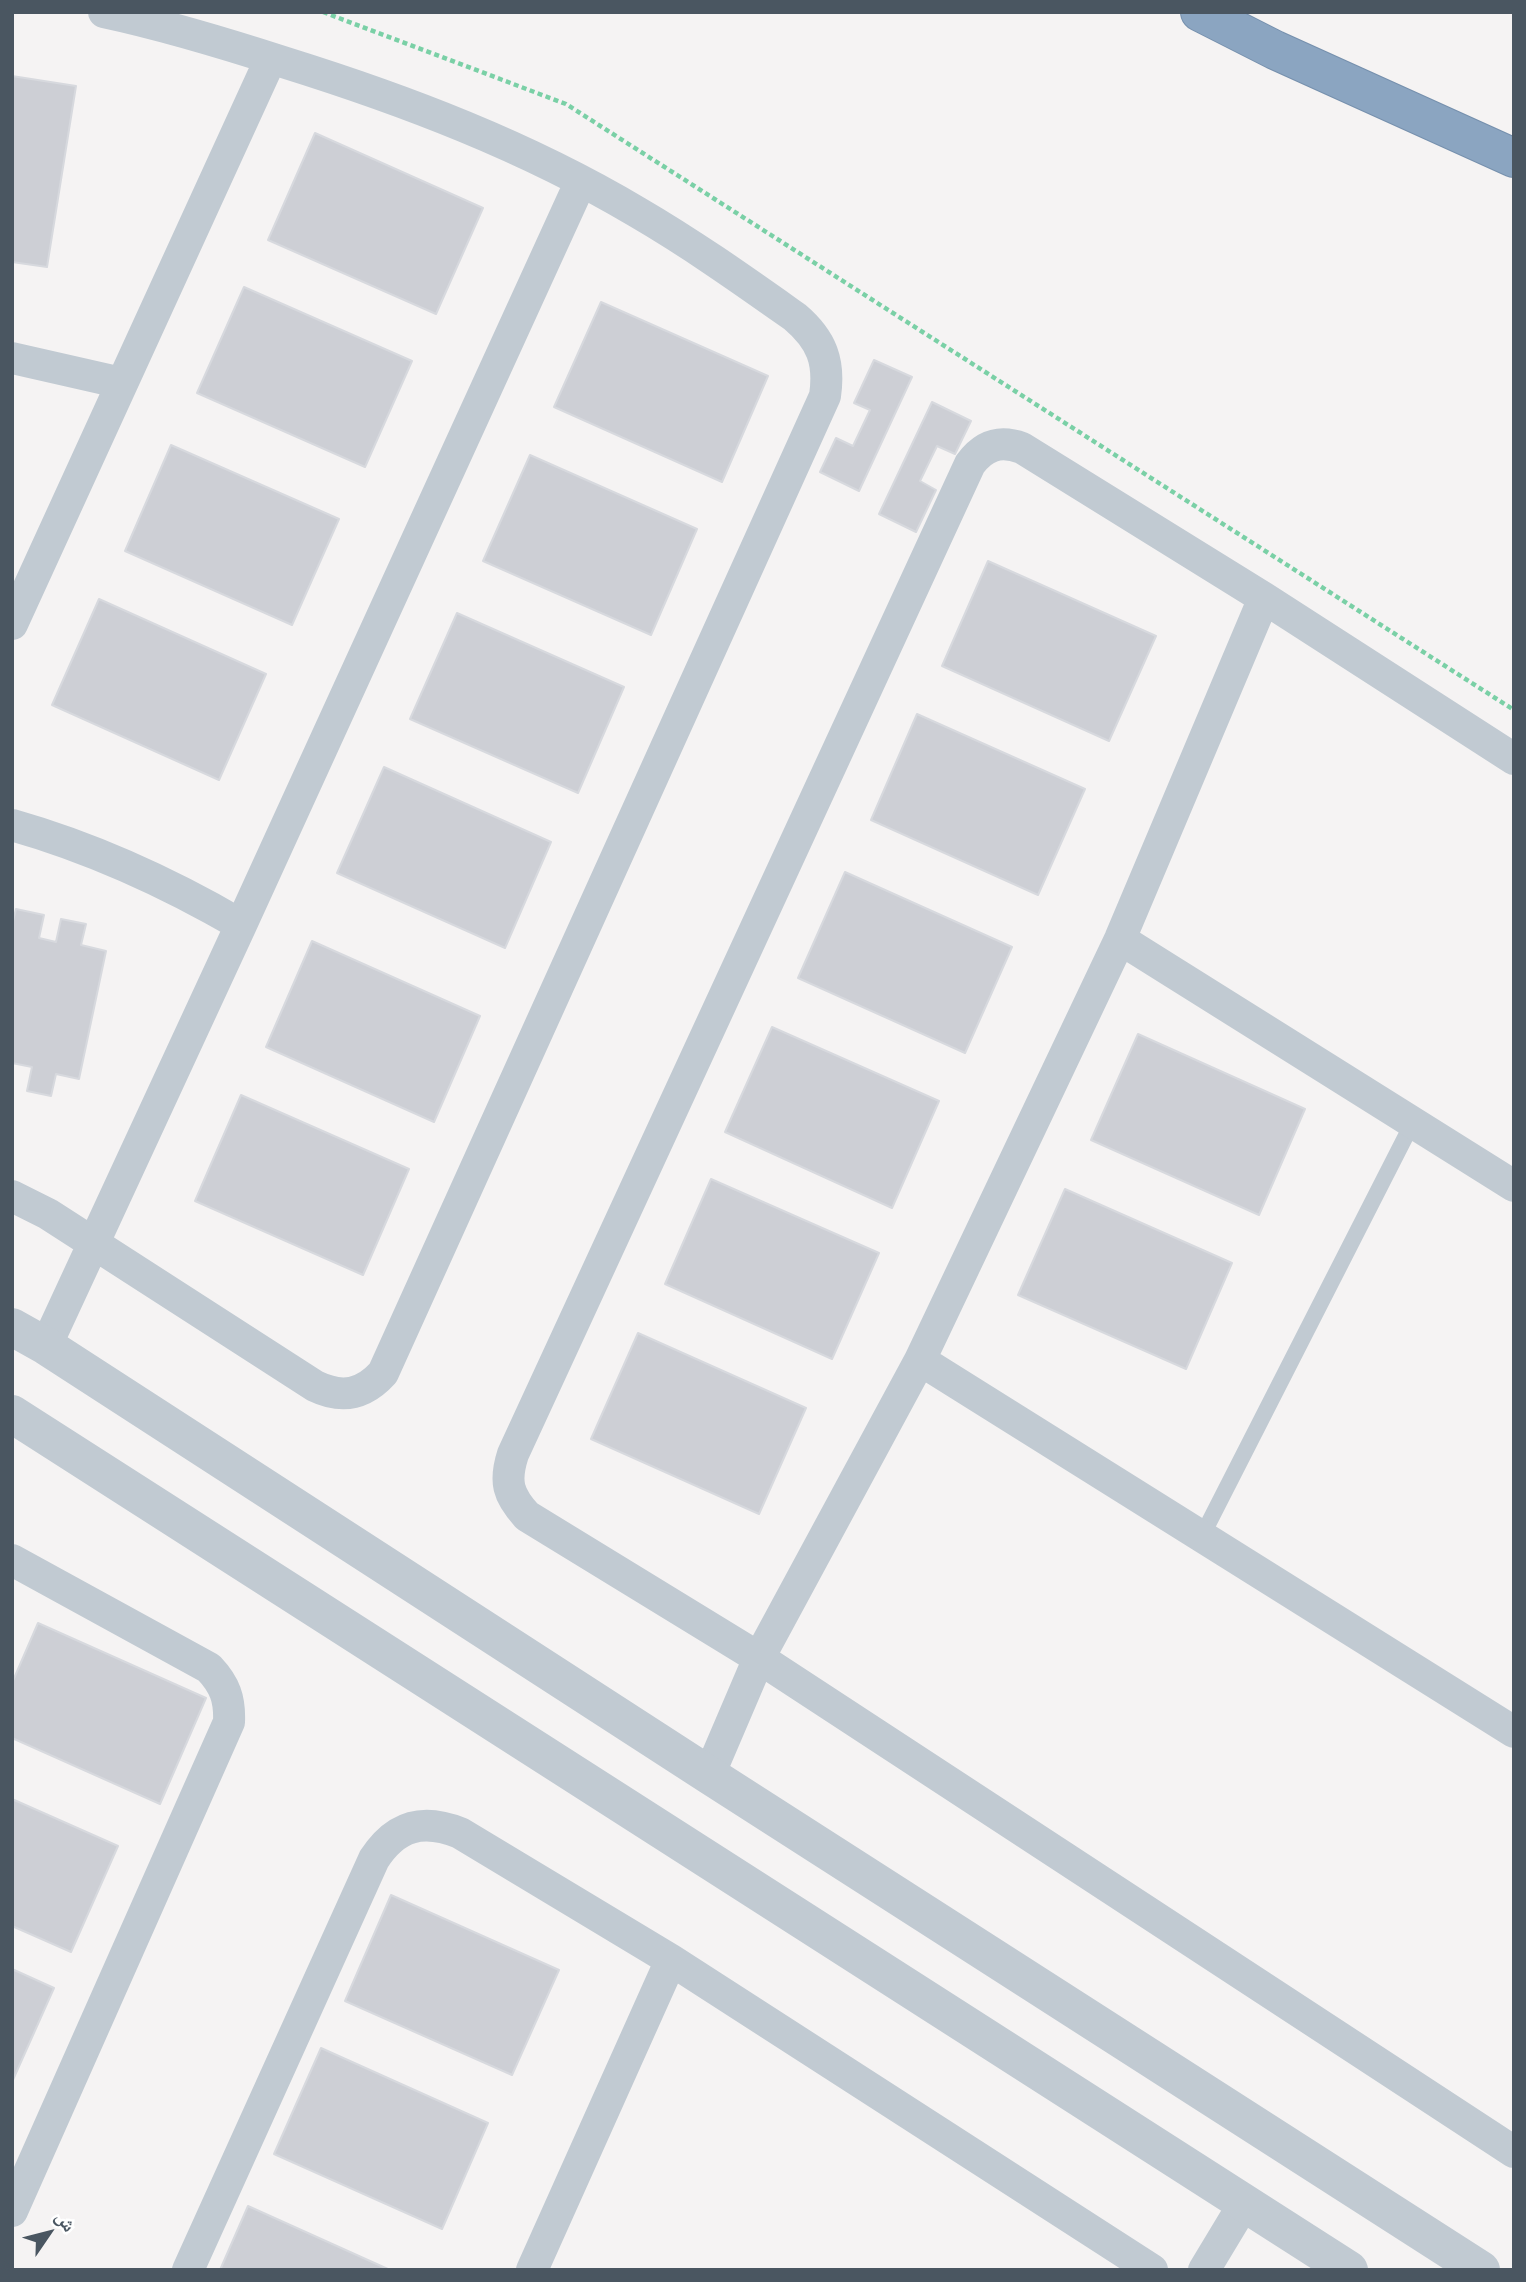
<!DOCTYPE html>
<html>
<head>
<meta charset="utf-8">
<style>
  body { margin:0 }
  #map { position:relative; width:1526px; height:2282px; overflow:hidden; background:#f5f3f3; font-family:Barlow,"Noto Naskh Arabic",sans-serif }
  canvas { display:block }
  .frame { position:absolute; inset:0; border:14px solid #4a5661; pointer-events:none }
  .north { position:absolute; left:14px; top:2198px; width:70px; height:70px; -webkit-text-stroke:5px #fff; paint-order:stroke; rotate:55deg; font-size:19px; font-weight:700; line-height:28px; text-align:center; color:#4a5661 }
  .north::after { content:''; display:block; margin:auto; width:24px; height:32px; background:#4a5661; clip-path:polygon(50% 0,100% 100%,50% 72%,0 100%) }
</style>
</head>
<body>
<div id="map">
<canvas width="1526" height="2282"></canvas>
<div class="frame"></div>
<div class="north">ش</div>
</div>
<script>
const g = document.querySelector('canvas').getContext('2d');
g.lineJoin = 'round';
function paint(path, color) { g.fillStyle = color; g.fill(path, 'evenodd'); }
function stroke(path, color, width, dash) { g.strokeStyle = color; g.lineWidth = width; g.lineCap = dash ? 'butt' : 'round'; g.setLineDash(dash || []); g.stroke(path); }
const building = new Path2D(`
  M12,76L76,86L47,267L12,262Z
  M315,133L483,208L436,314L268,240Z
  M244,287L412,361L365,467L197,393Z
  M601,302L768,376L722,482L554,407Z
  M874,360L912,377L859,491L820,472L836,438L853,446L870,410L854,403Z
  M932,402L971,421L955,454L937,446L920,481L936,490L916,532L879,514Z
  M171,445L339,519L292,625L125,551Z
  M530,455L697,529L651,635L483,561Z
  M988,561L1156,636L1109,741L942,666Z
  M99,599L266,674L219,780L52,705Z
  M457,613L624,687L578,793L410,719Z
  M917,714L1085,789L1038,895L871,820Z
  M384,767L551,842L505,948L337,873Z
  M845,872L1012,947L965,1053L798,978Z
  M16,909L44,915L39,938L56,942L61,919L86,924L81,945L106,951L79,1079L56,1074L51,1096L27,1091L32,1067L12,1063V925Z
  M312,941L480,1016L434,1122L266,1047Z
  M772,1027L939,1101L892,1208L725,1132Z
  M1138,1034L1305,1109L1259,1215L1091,1140Z
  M241,1095L409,1169L363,1275L195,1201Z
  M711,1179L879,1253L832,1359L665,1284Z
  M1065,1189L1232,1263L1186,1369L1018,1295Z
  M638,1333L806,1408L759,1514L591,1439Z
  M38,1623L206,1698L160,1804L12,1738V1683Z
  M12,1799L118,1846L71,1952L12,1926Z
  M391,1895L559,1970L512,2075L345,2001Z
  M12,1969L54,1988L12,2082Z
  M321,2048L488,2123L442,2229L274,2154Z
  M248,2206L390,2270H220Z`);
const path = new Path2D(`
  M323,12L566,104L1514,710`);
const service = new Path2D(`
  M1202,1536L1413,1122`);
const minor = new Path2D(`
  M12,358L122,383
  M12,624L271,58
  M1514,759L1264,598L1022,448C1000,440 984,445 970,464L513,1454C504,1482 508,1495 527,1516L759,1658L1514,2152
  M12,825C93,848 169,883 241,925
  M1120,939L1514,1186
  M12,1196L48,1214L315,1386C342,1399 363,1395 383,1373L825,396C830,362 822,340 795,317C744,281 692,244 637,212C526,146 405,100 283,62C224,43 165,25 104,12
  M46,1346L241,925L581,181
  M920,1360L1514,1732
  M12,1560L209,1668C225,1685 230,1699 229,1722L12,2211
  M709,1775L759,1658L920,1360L1120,939L1264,598
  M188,2270L374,1859C396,1825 423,1818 460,1833L671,1960L1152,2270
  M532,2270L671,1960
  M1204,2270L1245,2202`);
const tertiary = new Path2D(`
  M12,1327L46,1346L709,1775L1481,2270
  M12,1414L1349,2270`);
const motorway = new Path2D(`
  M1200,12L1275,50L1514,158`);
paint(building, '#cdcfd5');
stroke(building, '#d7d9de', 2);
stroke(motorway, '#7690ad', 40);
stroke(path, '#7ad0a6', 4.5, [5, 3.5]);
stroke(service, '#c1cad2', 16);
stroke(minor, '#c1cad2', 32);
stroke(tertiary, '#c1cad2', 38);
stroke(motorway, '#8ba5c1', 38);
</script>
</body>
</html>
